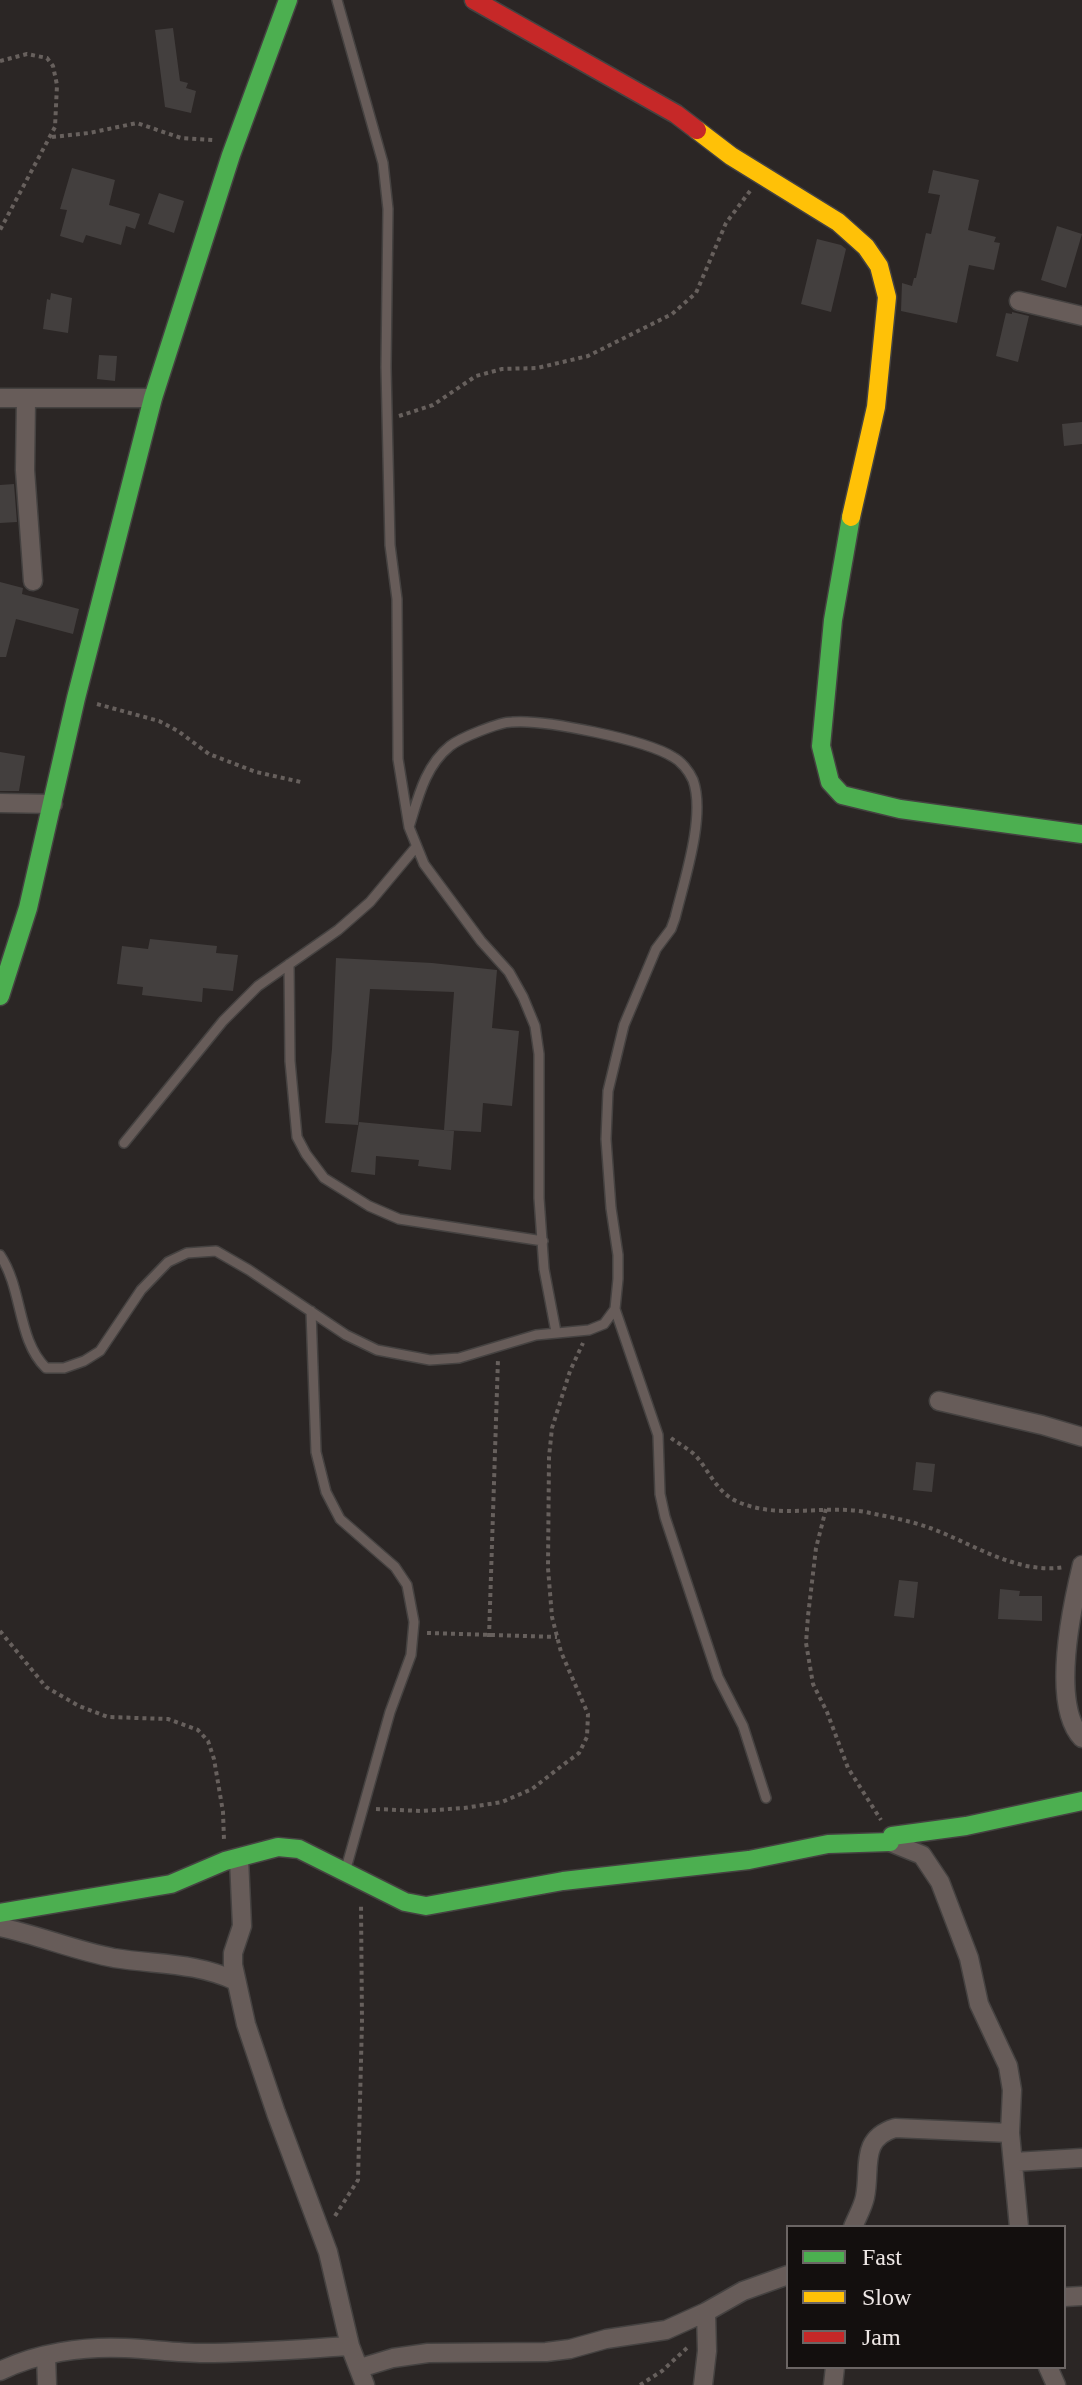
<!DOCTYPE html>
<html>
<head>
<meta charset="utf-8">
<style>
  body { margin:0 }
  #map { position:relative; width:1082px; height:2385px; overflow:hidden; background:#2b2625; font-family:Georgia,serif }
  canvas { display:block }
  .legend { position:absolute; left:786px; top:2225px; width:280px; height:144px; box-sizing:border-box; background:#130f0e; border:2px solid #6b6564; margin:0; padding:10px 14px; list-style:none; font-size:24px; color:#eee7e5 }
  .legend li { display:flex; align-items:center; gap:16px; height:40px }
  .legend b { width:40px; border:2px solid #6b6564 }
</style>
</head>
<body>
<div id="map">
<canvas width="1082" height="2385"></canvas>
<ul class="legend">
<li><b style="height:10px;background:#4caf50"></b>Fast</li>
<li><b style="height:10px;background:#ffc107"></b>Slow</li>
<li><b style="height:10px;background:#c62828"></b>Jam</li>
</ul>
</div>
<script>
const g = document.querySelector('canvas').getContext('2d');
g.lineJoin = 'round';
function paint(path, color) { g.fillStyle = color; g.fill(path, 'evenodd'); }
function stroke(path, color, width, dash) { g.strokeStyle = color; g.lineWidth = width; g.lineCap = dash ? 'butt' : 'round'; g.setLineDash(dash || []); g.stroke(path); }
const building = new Path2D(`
  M173,28L180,81L188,83L186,88L196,91L191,113L165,107L155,30Z
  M72,168L115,180L109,205L140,214L135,229L126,226L121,245L86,235L83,243L60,236L67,210L60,209Z
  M933,170L979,180L968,230L996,237L994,242L1000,243L994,270L969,265L957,323L901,311L902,283L912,286L914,278H916L926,233L931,234L940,195L928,193Z
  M159,193L184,201L174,233L148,224Z
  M1057,226L1082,234L1066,288L1041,280Z
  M817,239L841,245L846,249L831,312L801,304Z
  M51,293L72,298L68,333L43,329L47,299L50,300Z
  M1012,312L1029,316L1018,362L996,356L1006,313L1012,314Z
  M99,355L117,356L115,381L97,379Z
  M1082,422V444L1064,446L1062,424Z
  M14,484L17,522L0,523V485Z
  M0,582L23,588L22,594L79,609L73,634L16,619L6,657H0Z
  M0,752L25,756L19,791H0Z
  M150,939L217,946L216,953L238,955L233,991L203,988L202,1002L142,995L143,987L117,984L122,946L148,949Z
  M336,958L432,963L497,970L492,1028L519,1031L512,1106L483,1103L481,1132L444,1130L454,992L370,989L358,1125L325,1123L332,1049Z
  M359,1122L454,1131L451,1170L418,1166L419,1160L376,1156L375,1175L351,1172Z
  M916,1462L935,1464L932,1492L913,1490Z
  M899,1580L918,1582L914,1618L894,1616Z
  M1000,1589L1020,1591L1019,1596H1042V1621L998,1619Z`);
const path = new Path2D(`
  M0,61L27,54L47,58L53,66L57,85L55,127L0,230
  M52,137L89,133L137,123L181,138L214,140
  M399,416L433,405L476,376L502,369L537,368L588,356L672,314L696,293L726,223L750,191
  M97,704L159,721L178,731L209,754L256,772L301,782
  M671,1438C679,1444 689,1449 696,1456C709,1471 717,1492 736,1501C779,1521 827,1503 870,1513C890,1517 911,1521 930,1528C972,1543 1017,1575 1064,1567
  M826,1509L816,1548L808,1616L806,1643L813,1684L827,1712L848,1768L881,1820
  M0,1631L46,1687L79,1706L108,1717L168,1719L198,1730L208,1741L214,1759L223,1812L224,1840
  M427,1633L557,1637
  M489,1637L498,1359
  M376,1809L421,1811L464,1808L502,1802L532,1789L559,1768L579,1753L587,1737L588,1714L561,1652L552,1617L548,1568L549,1457L552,1428L570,1371L583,1343
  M335,2216L358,2180L362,2022L361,1904
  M640,2385L662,2371L688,2347`);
const lane = new Path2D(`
  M337,0L383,163L388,209L386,367L390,545L397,599L398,759L409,827L424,864L481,941L509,972L523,997L535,1026L539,1054V1198L544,1269L556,1332
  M289,964L290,1061L297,1137L306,1154L324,1178L369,1206L399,1219L543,1241
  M124,1143L223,1021L258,986L338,930L370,902L416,847
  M0,1255C23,1289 17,1340 46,1368H64L84,1361L100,1351L141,1290L168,1262L187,1253L216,1251L249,1270L346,1335L377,1350L430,1360L459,1358L536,1335L589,1330L604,1324L615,1309L618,1279V1255L611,1208L606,1139L608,1091L624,1025L656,949L671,929L675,918C684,881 706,816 693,780C689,771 681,761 673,757C646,740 544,719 512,722C499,722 460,738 450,746C425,766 418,798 409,827
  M615,1309L658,1435L660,1494L665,1517L718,1677L743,1726L766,1798
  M311,1311L316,1452L326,1492L340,1519L395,1567L407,1585L414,1622L411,1655L390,1712L345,1872`);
const street = new Path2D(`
  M1019,301L1082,316
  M0,398H153
  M26,400L25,470L33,581
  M0,803L53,804
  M939,1401L1042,1425L1082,1437
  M1082,1565C1072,1606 1050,1705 1082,1738
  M890,1842L922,1855L940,1882L969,1958L979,2004L1008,2066L1012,2090L1010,2133L1019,2227
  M239,1859L242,1926L233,1953V1965L246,2024L276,2113L328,2252L350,2346L365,2385
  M0,1927C38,1935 76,1951 114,1958C158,1965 194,1962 236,1981
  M1014,2162L1082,2158
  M853,2227C857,2217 863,2207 865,2197C871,2168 859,2139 895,2128L1010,2133
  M1064,2297L1082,2296
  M46,2355L47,2385
  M1048,2367L1056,2385
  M360,2368L393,2358L428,2353L546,2352L570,2349L606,2339L666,2330L706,2312L743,2291L788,2275
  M0,2371C37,2353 83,2346 125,2348C151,2349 177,2353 204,2353C253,2353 301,2349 350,2346
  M703,2385L707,2351L706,2312
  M833,2385L835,2367`);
const fast = new Path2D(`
  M851,517L833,620L821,746L830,782L842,795L900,809L1082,834
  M0,996L28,908L76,698L153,398L231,155L288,0
  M0,1913L171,1884L225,1861L278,1847L299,1849L405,1902L426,1906L563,1881L749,1860L828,1844L890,1842L892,1836L966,1826L1082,1801`);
const slow = new Path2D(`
  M697,130L731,156L838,222L866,247L879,266L887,297L876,407L851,517`);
const jam = new Path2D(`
  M474,0L676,114L697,130`);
paint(building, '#433f3e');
stroke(lane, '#454241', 12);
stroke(street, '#454241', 21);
stroke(fast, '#454241', 21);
stroke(slow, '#454241', 21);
stroke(jam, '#454241', 21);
stroke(path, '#67605d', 4, [4, 4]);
stroke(lane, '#675c59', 9);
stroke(street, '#675c59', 18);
stroke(fast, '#4caf50', 18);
stroke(slow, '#ffc107', 18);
stroke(jam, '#c62828', 18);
</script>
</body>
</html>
